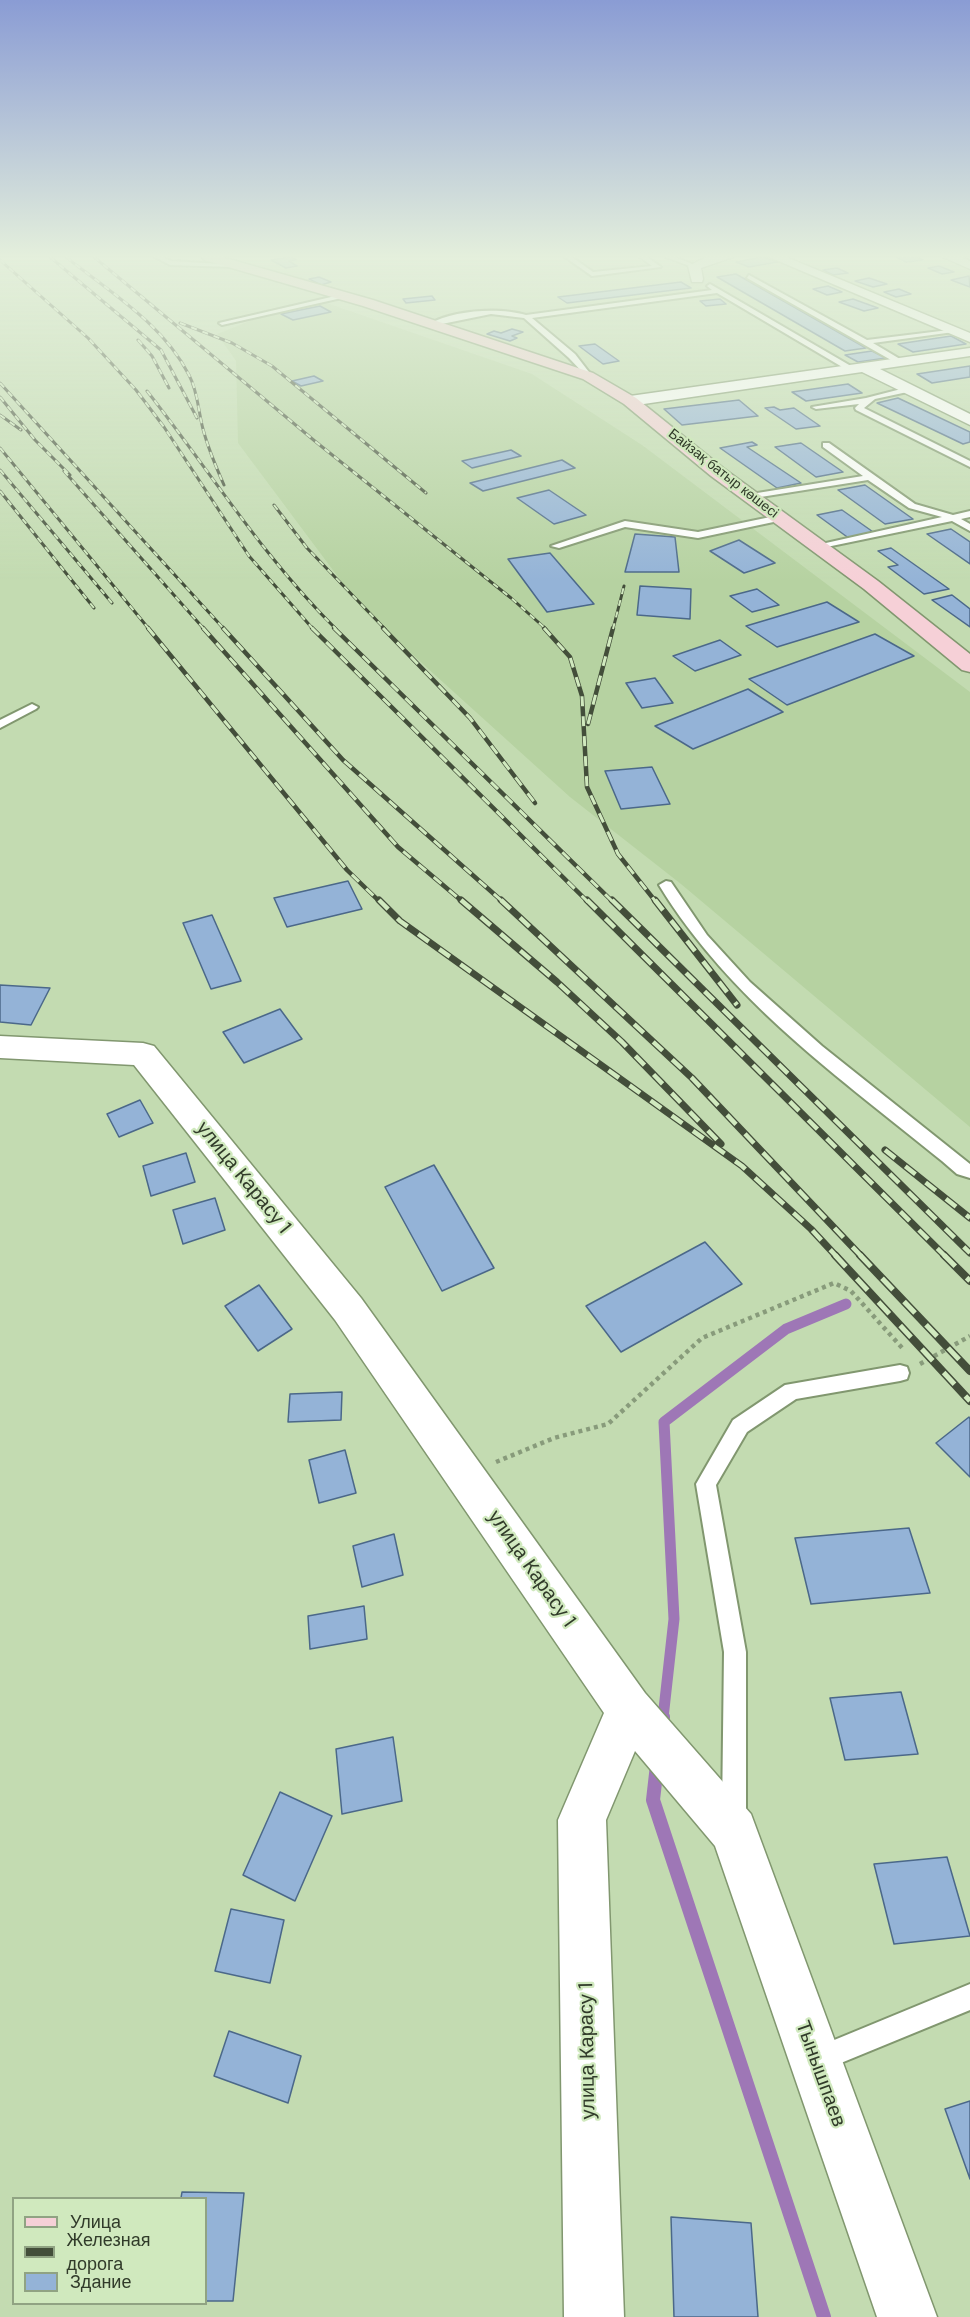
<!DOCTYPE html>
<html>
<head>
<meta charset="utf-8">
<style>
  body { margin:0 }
  #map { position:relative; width:970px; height:2317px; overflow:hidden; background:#c3dbb1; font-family:"DM Sans",sans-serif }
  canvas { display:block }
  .legend { position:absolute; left:12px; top:2197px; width:195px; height:108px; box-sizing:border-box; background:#d0e9be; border:2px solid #90a383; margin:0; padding:8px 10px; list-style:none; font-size:18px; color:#313b2a }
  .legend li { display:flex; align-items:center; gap:12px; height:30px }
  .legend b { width:30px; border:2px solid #90a383 }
</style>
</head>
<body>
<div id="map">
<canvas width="970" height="2317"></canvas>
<ul class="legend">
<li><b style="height:8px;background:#f6d0d7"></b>Улица</li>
<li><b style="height:8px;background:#434e3a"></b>Железная дорога</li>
<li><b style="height:16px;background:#94b3d7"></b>Здание</li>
</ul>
</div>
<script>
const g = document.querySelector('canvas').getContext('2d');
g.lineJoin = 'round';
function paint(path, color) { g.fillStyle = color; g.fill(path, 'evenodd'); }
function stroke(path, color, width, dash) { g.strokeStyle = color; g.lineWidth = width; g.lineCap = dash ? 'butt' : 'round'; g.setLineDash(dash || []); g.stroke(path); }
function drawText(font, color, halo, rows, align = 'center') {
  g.font = font + ' "DM Sans",sans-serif'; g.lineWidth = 4.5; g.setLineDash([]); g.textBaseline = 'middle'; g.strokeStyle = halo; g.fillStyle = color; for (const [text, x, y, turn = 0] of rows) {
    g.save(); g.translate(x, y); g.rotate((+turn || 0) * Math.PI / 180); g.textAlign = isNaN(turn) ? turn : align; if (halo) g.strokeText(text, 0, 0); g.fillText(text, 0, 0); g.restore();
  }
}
const built = new Path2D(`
  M324,302L532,374L642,445L970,692V1127L681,884L570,797L362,609L238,443L236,361L217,334L267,314Z`);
const streamFar1 = new Path2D(`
  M663,1718L674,1619L664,1422L786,1329L846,1304`);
const stream = new Path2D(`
  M662,1725L663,1717
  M657,1765L653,1800L824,2317`);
const building = new Path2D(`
  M291,257L296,260L289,261L297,266L286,268L271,260Z
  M763,257L778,262L749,267L736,262Z
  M896,257H917L923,260L906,262Z
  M939,266L954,272L942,274L928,268Z
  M837,268L848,273L833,275L823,270Z
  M736,274L866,348L845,351L717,277Z
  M969,276L970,287L951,280Z
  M319,277L331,282L321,285L309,279Z
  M869,278L887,284L873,287L855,281Z
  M681,282L691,288L567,303L558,297Z
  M828,286L842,292L827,295L813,289Z
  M899,289L911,294L896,297L884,292Z
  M432,296L435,300L406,303L403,299Z
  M720,299L726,304L706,306L700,301Z
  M853,299L878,308L864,311L839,302Z
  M320,306L331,312L293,320L281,314Z
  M512,329L523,332L512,336L517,338L510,341L487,334L494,331L501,333Z
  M951,336L966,344L913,352L898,344Z
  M595,344L619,361L603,364L579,346Z
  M872,351L886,358L858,362L845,355Z
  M970,366V377L932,383L917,374Z
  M314,376L323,381L301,386L292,381Z
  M848,384L862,393L806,401L792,392Z
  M898,398L970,432V442L963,444L877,403Z
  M739,400L758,416L682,425L664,409Z
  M774,407L780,410L794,408L820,426L796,429L765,408Z
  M752,442L757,445L747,447L801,483L777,488L720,448Z
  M801,443L843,472L816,477L775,447Z
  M511,450L521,456L472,468L462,461Z
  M562,460L575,468L483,491L470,483Z
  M865,485L913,519L885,524L838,490Z
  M549,490L586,515L554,524L517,498Z
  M842,510L876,534L850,539L817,515Z
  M951,529L970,542V564L927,534Z
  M635,534L675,537L679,572H625Z
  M739,540L775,563L744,573L710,551Z
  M891,548L949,589L924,594L888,567L898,565L878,551Z
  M550,553L594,604L547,612L508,559Z
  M640,586L691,589L690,619L637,615Z
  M757,589L779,605L752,612L730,596Z
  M952,595L970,609V627L932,600Z
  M827,602L859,622L777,647L746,626Z
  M875,634L914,656L787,705L749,679Z
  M720,640L741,655L695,671L673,656Z
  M655,678L673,703L642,708L626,683Z
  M748,689L783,712L693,749L655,726Z
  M652,767L670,804L621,809L605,771Z
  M348,881L362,909L287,927L274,898Z
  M212,915L241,981L211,989L183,923Z
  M0,985L50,988L31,1025L0,1022Z
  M280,1009L302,1039L244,1063L223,1032Z
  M140,1100L153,1123L119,1137L107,1114Z
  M186,1153L195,1182L151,1196L143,1166Z
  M434,1165L494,1268L442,1291L385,1187Z
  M215,1198L225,1230L183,1244L173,1210Z
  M705,1242L742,1284L621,1352L586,1306Z
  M259,1285L292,1329L258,1351L225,1306Z
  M342,1392L341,1420L288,1422L290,1394Z
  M969,1417L970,1419V1477L936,1443Z
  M345,1450L356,1493L319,1503L309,1460Z
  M909,1528L930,1593L811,1604L795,1538Z
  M394,1534L403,1575L362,1587L353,1546Z
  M364,1606L367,1639L310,1649L308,1616Z
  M901,1692L918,1754L845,1760L830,1698Z
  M393,1737L402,1801L342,1814L336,1749Z
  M280,1792L332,1816L295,1901L243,1875Z
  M947,1857L970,1936L894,1944L874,1864Z
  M231,1909L284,1920L270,1983L215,1971Z
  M229,2031L301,2056L288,2103L214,2076Z
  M970,2101V2179L945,2109Z
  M182,2192L244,2193L233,2301H206V2198H181Z
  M671,2217L751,2223L758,2317H674Z`);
const path = new Path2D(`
  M920,1364L970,1336
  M496,1462L554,1438L608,1424L702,1338L834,1283L851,1291L904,1350`);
const service = new Path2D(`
  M155,257H163L171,261L238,265L235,267L170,265Z
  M565,257H572L593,272L652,266L640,257H647L661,267L592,276Z
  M666,257H675L697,266L692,267Z
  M749,275L867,340L957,329L961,331L873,343L905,362L898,364L747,278Z
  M710,284L856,369L849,371L717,293L532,318L575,354L592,376L588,378L569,358L524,318L491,314L432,326L429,324C453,310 499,307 526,315L712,290L707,286Z
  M344,294L346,297L222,325L219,323Z
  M909,387H912V391L875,399L864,408L970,461V467L856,410L855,408L859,404L816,409L812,407L866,398Z
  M823,443H829L915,504L953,515L970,511V517L961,519L970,524V531L952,521L817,549V545L942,517L909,508L868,480L748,499V495L751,494L863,476L823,447Z
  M780,515L785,518L783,520L698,538L625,527L559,548L551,546L625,521L698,532Z
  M32,704L38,707L36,709L0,728V720Z
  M666,881L671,882L707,935L750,982L822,1046L970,1164V1178L957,1174L942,1161C840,1078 729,1000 659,885Z
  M900,1365L907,1367L909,1373L907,1379L900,1381L796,1399L747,1432L716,1485L746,1652V1815L742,1823L734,1827L726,1823L722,1815L724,1652L696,1484L733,1420L785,1385Z
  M970,1984V2010L819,2072L810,2068L806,2059L810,2050Z`);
const minor = new Path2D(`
  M707,257H733L701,268L703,279L702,282H692L688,266Z
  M769,257H786L970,333V342Z
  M943,257H961L970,261V269Z
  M970,348V356L880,369L970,414V425L862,372L630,406L622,401L630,396Z
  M0,1036L143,1043L154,1046L361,1298L645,1693L751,1814L937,2317H877L715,1846L635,1751L606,1820L624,2317H564L558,1820L604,1713L335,1320L134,1065L0,1058Z`);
const secondary = new Path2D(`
  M202,257H222L373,300L593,373L636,398L723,468L878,581L970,654V672L962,670L864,589L711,476L624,404L583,379L363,306L204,260Z`);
const railFar3 = new Path2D(`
  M50,257L161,350L197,418
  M66,257C110,292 163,324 189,375C198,392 198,410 203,429C208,448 216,467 224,485
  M94,257L316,442L511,598L546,629
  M0,260L88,338L136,390L164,427L249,556L313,629
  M180,323L232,343L272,366L426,493
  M138,340L152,356L169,388
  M0,383L224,629
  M147,391C210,471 263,557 336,629
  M0,397L35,440L70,475
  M0,415L21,430
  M0,448L149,629
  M0,470L112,603
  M64,471L204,629
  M0,491L94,608
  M274,505L307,548L385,629
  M613,629L624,586`);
const railFar2 = new Path2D(`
  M148,628L347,870L380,902
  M203,628L398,847L463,902
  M223,628L343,760L503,902
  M312,628L588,902
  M334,628L613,902
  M383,628L470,718L535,803
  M544,628L570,657L582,696L587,787L618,854L656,902
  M588,724L613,628`);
const railFar1 = new Path2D(`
  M379,900L400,921L742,1166L811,1229L837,1257
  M461,900L557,982L622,1042L721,1144
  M501,900L692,1078L862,1257
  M587,900L946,1257
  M612,900L970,1253
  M655,900L737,1005
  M885,1150L970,1218`);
const rail = new Path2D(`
  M835,1255L970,1401
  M860,1255L970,1371
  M944,1255L970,1281`);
const farStreetnames = [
  ["Байзақ батыр көшесі",723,474,38]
];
const nearStreetnames = [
  ["улица Карасу 1",243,1178,51],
  ["улица Карасу 1",531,1569,55],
  ["улица Карасу 1",588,2051,-91],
  ["Тынышпаев",820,2074,70]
];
paint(built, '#b6d2a1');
stroke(streamFar1, '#9e77b6', 11);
stroke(stream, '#9e77b6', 14);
paint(building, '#94b3d7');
stroke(building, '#4b6889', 1.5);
stroke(service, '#81976f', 4);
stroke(minor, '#81976f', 3);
stroke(secondary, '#81976f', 3);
stroke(path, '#889b7b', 4.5, [4, 4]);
paint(service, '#fff');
paint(minor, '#fff');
paint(secondary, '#f6d0d7');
stroke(railFar3, '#434e3a', 3);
stroke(railFar2, '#434e3a', 4.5);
stroke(railFar1, '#434e3a', 7);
stroke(rail, '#434e3a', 8);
stroke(railFar3, '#d0e9be', 2, [6]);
stroke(railFar2, '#d0e9be', 3, [10]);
stroke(railFar1, '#d0e9be', 4.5, [13]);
stroke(rail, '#d0e9be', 5, [16]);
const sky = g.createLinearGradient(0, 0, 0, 582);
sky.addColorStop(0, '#8a9cd4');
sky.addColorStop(0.44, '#e4efdc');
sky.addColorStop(1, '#e4efdc00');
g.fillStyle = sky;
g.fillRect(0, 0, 970, 582);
drawText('14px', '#313b2a', '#d0e9be', farStreetnames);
drawText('20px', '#313b2a', '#d0e9be', nearStreetnames);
</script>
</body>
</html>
